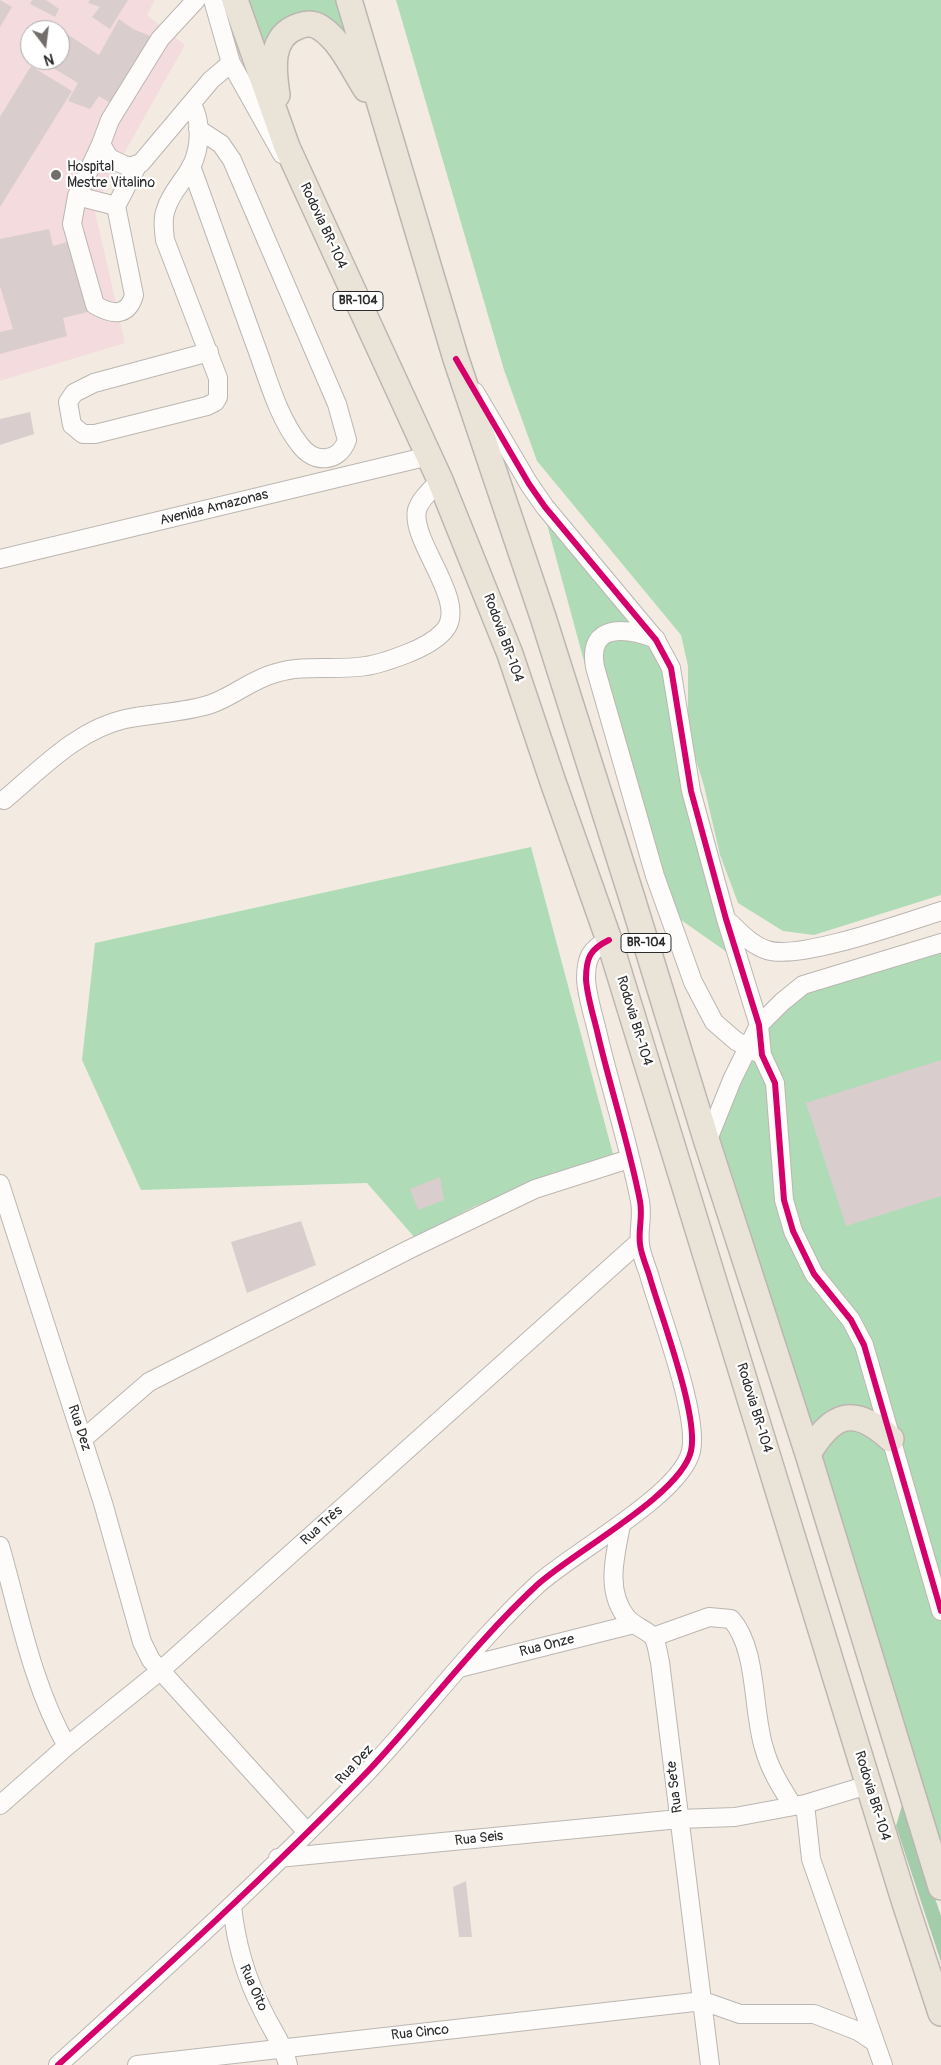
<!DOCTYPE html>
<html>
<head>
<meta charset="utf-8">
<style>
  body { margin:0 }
  #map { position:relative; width:941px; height:2065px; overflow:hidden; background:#f3ebe2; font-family:Pangolin,sans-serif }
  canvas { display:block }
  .north { position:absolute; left:20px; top:20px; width:50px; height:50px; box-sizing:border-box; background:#fff; border:1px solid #aaa; border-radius:50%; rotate:165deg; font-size:14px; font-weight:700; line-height:20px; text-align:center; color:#2b2b2b }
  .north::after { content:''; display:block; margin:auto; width:18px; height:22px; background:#716e6b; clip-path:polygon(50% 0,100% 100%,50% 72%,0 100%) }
</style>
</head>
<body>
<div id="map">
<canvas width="941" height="2065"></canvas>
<div class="north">N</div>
</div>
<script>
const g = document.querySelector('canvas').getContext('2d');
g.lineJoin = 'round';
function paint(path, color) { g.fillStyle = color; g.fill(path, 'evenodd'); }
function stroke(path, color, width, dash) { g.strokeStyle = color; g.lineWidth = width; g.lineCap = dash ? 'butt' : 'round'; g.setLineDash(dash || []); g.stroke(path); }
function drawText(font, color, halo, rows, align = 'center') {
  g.font = font + ' Pangolin,sans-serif'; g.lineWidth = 4.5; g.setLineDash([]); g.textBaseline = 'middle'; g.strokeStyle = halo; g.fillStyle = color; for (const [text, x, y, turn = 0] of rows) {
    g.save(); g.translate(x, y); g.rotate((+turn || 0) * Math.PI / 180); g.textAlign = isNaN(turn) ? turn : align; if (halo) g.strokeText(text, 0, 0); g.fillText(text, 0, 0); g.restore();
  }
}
const built = new Path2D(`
  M0,0H155L147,15L185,45L94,207L125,343L0,381ZM30,30H60V60H30Z`);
const green = new Path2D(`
  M235,0H359L393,101L352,45L316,18L268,64Z
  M396,0H941V895L814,935L783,931L738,903L720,855L704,786L688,734V666L681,635L537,461L504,370Z
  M545,517L636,623L614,626L591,633L585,665Z
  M614,636L649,642L662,662L678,754L728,953L674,915L598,660L603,644Z
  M531,847L613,1154L475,1206L415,1238L367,1183L141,1190L82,1060L95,943Z
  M941,945V1870L716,1141L751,1045L805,988Z`);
const forest = new Path2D(`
  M903,1802L941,1916V1962L896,1826Z`);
const building = new Path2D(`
  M0,0L12,7L0,27Z
  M32,0H46L59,9L55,17L30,4Z
  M90,0H128L110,29L92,17L100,7L88,3Z
  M119,19L133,29L155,38L112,104L99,96L90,109L68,101L78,83L40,60H60L61,30L99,55Z
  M31,66L72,91L0,207V117Z
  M49,229L53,246L74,240L92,311L63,318L67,336L0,354V332L13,329L0,286V239Z
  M30,412L34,434L0,445V419Z
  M941,1060V1196L846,1226L806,1103Z
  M440,1177L444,1200L418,1210L410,1189Z
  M301,1221L316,1265L247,1293L231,1242Z
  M466,1881L472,1937H459L453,1887Z`);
const minor = new Path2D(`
  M196,0L160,39L110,120L101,144L109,158L129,167L141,163L211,80L231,63
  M213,0L231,63L282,154
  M192,105C202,121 200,148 192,165C184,181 171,192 166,209C162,219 164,230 165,240L218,378V397L215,402L207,406L95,434H83L72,425L68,402L74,393L94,383L209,352
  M101,144L77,196L72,224L95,305C112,315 128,317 134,295L116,206L137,166
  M191,166C212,224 233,283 254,341C267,375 277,416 300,445C314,464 339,463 347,440L337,404L232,160L221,144L198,129
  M77,196L116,206
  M475,392L529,484L545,507L656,640L671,668L691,791L726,919L759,1025L762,1055L775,1083L784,1200L793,1231L814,1274L851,1320L864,1345L941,1611
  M0,559L429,456
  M656,639C627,628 587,622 595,667L655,876L693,982L714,1022L736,1041L762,1055
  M4,800C41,769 77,730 125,719C153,713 184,713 211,704C234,696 252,679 276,673C305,664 336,671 366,666C380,664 393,659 406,654C419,649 434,642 444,631C470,603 410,542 417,510C420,499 433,488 440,480
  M728,921C740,932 751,945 767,950C798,961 906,922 941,911
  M707,1142L732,1080L759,1025L782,1002L803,985L941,943
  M0,1184L103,1503L142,1642L151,1660L307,1832
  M83,1439L149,1382L410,1249L535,1189L629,1159
  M621,1525C615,1556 605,1591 627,1618C634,1626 645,1629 652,1636C657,1641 658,1655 660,1662L710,2065
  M0,1546C19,1612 32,1685 67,1746
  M653,1637L709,1617L731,1619C758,1649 752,1710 764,1748C770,1770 781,1787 793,1806
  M459,1668L634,1624
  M805,1804L811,1859L883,2065
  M0,1805L67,1746L160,1671L639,1242
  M278,1858L679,1819L735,1817L805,1804L868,1785
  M232,1906C236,1943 245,1976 262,2009C271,2029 283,2043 288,2065
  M58,2065C164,1969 270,1873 369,1770C426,1709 476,1642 537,1585C573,1552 681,1495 691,1451C699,1416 661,1316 650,1278C647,1267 641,1255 640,1244C638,1230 643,1217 640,1201C629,1145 611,1090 598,1035C594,1017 587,997 586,979C586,958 590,949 609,940
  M137,2065L703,2001L740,2014H814L858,2031L873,2041`);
const highway = new Path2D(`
  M235,0L287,147L440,480L510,654L553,782L609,940L904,1900L941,2013
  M349,0L456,359L543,617L632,898L707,1142L808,1454L941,1887
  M277,95C273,69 269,36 299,26C307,23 314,23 321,28C341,41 353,69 366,89
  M808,1454C832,1414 853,1404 891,1439`);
const cycleway = new Path2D(`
  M456,359L529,484L545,507L656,640L671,668L691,791L726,919L759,1025L762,1055L775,1083L784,1200L793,1231L814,1274L851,1320L864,1345L941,1611
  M58,2065C164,1969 270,1873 369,1770C426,1709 476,1642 537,1585C573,1552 681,1495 691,1451C699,1416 661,1316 650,1278C647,1267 641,1255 640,1244C638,1230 643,1217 640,1201C629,1145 611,1090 598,1035C594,1017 587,997 586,979C586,958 590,949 609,940`);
const markers = [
  [56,175,6,"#716e6b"]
];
const shields = [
  [358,301,50],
  [646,943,50]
];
const shieldNames = [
  ["BR-104",358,301],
  ["BR-104",646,943]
];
const poiNames = [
  ["Hospital",67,167],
  ["Mestre Vitalino",67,183]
];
const streetNames = [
  ["Rodovia BR-104",323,226,65],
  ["Avenida Amazonas",214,508,-14],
  ["Rodovia BR-104",503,638,70],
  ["Rodovia BR-104",634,1021,73],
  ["Rodovia BR-104",754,1408,73],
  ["Rua Dez",79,1428,72],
  ["Rua Três",322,1526,-42],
  ["Rua Onze",547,1646,-14],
  ["Rua Dez",355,1765,-47],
  ["Rua Sete",675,1787,-97],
  ["Rodovia BR-104",872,1796,73],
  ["Rua Seis",479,1839,-6],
  ["Rua Oito",253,1988,66],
  ["Rua Cinco",420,2033,-6]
];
paint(built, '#f4dcde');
paint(green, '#afdcb7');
paint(forest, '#a3ccaa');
paint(building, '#d9cdcd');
stroke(minor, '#bbb6b1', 20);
stroke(highway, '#bbb6b1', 28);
stroke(minor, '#fdfcfb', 18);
stroke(highway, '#eae3d8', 25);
stroke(cycleway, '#d6006c', 6);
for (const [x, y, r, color] of markers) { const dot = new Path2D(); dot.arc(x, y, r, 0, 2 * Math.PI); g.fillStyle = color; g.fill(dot); stroke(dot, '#fff', 2); }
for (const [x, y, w] of shields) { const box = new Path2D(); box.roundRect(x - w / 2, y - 9.5, w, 19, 4); g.fillStyle = '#fff'; g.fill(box); stroke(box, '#2b2b2b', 1); }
drawText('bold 12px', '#2b2b2b', null, shieldNames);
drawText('14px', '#2b2b2b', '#fff', poiNames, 'left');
drawText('14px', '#2b2b2b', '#fff', streetNames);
</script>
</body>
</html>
